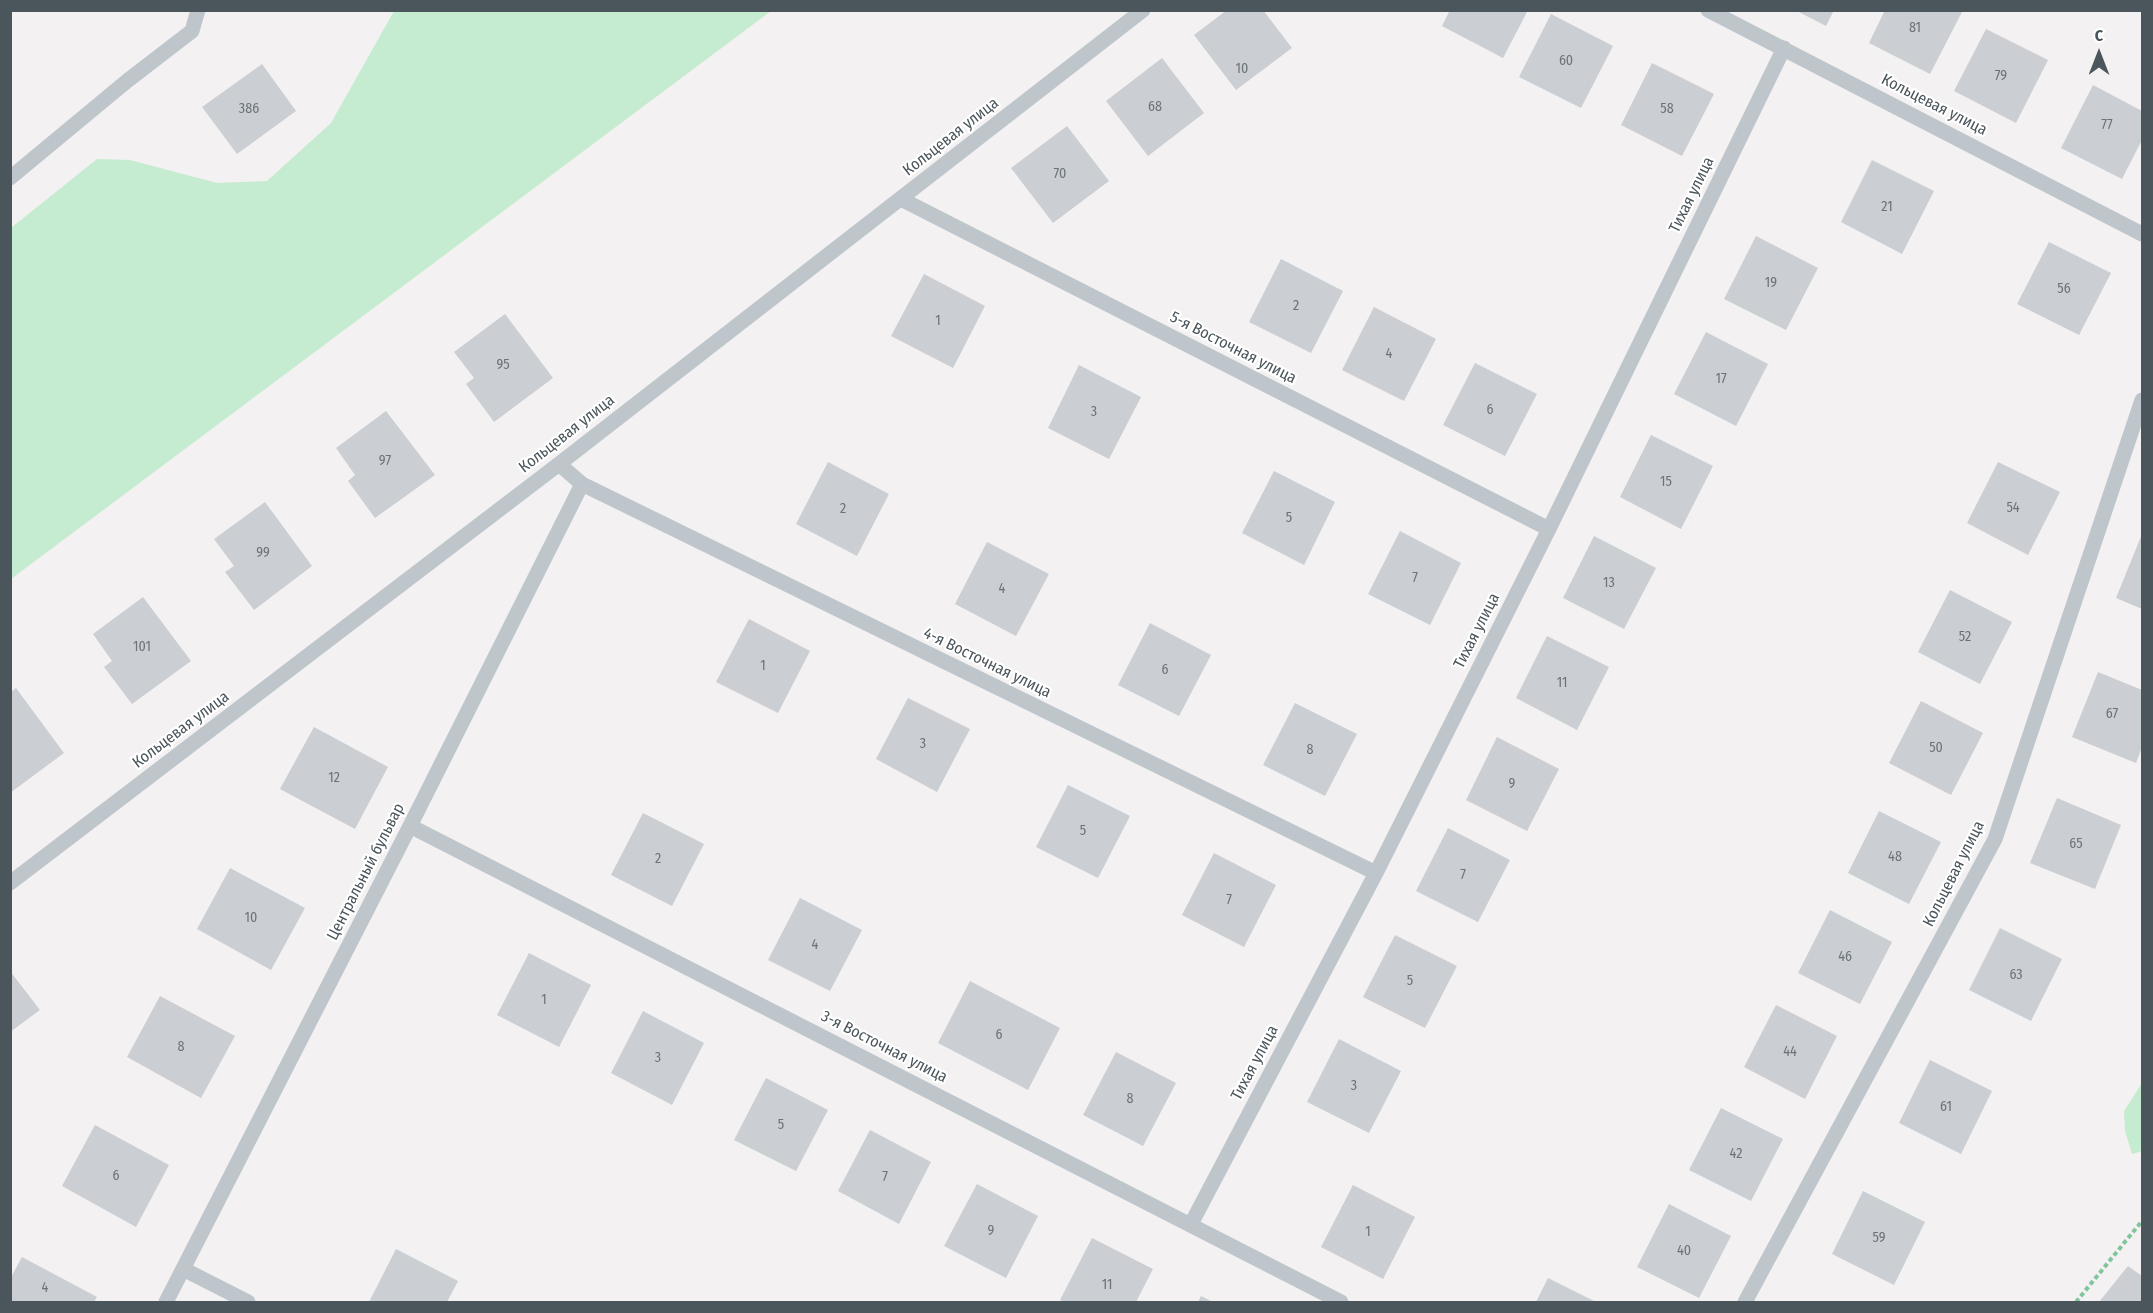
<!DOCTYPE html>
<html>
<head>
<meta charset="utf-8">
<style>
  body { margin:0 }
  #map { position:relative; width:2153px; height:1313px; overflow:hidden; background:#f3f1f1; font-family:"Fira Sans Condensed",sans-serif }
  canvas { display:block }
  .frame { position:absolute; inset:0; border:12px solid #4b555c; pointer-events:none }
  .north { position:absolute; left:2069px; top:24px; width:60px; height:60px; -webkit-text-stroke:4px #fff; paint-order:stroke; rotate:0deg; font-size:16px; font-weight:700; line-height:24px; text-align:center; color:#4b555c }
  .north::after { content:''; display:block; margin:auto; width:21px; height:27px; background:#4b555c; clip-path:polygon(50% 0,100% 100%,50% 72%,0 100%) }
</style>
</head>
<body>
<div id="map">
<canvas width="2153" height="1313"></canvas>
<div class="frame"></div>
<div class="north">С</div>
</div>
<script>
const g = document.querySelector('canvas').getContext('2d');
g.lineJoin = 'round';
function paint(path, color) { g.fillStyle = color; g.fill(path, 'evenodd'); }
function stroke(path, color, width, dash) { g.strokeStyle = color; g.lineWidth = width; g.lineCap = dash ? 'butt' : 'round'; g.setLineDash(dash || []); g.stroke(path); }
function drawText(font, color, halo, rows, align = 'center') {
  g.font = font + ' "Fira Sans Condensed",sans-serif'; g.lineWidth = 4.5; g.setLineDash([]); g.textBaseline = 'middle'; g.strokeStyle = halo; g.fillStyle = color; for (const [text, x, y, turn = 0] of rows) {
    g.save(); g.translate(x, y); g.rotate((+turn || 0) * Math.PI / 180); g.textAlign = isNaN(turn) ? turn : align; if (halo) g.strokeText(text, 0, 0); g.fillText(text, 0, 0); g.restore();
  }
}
const green = new Path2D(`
  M394,11H771L11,579V228L97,159L130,160L217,183L267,181L331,123Z
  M2142,1083V1151L2132,1154L2125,1131L2124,1111Z`);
const building = new Path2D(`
  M1227,10H1263L1292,48L1236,90L1194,35Z
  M1450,10H1528L1503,58L1442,26Z
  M1795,10H1834L1826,26Z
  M1885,10H1959L1962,12L1930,74L1869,43Z
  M1551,14L1613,46L1581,108L1519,77Z
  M1986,29L2048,60L2016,123L1954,91Z
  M1162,58L1204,113L1148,156L1106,101Z
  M1652,63L1714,94L1682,156L1621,125Z
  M262,64L296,111L237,154L202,107Z
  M2093,85L2142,111V140L2122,179L2061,148Z
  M1067,126L1109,181L1053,223L1011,168Z
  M1872,160L1934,191L1902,254L1841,222Z
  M1756,236L1818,268L1786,330L1724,299Z
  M2049,242L2111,273L2079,335L2017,304Z
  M1281,259L1343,291L1311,353L1249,322Z
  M924,274L985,306L953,368L891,336Z
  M1374,307L1436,339L1404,401L1342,370Z
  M505,314L553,378L494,422L466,384L474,378L454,352Z
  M1706,332L1768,364L1736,426L1674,394Z
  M1475,363L1537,394L1505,456L1443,425Z
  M1079,365L1141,397L1109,459L1048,428Z
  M386,411L435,475L375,518L348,481L355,475L336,448Z
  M1651,435L1713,466L1681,529L1620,497Z
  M828,462L889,494L857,556L796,524Z
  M1998,462L2060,492L2028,555L1967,523Z
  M1274,471L1335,502L1304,565L1242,533Z
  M265,502L312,566L254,610L225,572L234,566L214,539Z
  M1400,531L1461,563L1430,625L1368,594Z
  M2142,534V609L2116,598Z
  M1594,536L1656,568L1624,629L1563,598Z
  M987,542L1049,574L1016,636L955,604Z
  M1950,590L2012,622L1980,684L1918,652Z
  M143,597L191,661L132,704L104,667L112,661L93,634Z
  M749,619L810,651L778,713L716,682Z
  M1150,623L1211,655L1179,716L1118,685Z
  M1547,636L1609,667L1577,730L1516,698Z
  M2098,672L2142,690V747L2136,763L2072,737Z
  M16,688L64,753L10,793V693Z
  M908,698L970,729L937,792L876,759Z
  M1921,701L1983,733L1951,795L1889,763Z
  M1295,703L1357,734L1325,796L1263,765Z
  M314,727L388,767L355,829L280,789Z
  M1497,737L1559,769L1527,831L1466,800Z
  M1068,785L1130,816L1098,878L1036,847Z
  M2057,798L2121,825L2095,889L2030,863Z
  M1879,811L1941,842L1909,904L1848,873Z
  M643,813L704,844L672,906L611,875Z
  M1448,828L1510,860L1478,922L1416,891Z
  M1214,853L1276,885L1244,947L1182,915Z
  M230,868L305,908L271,970L197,929Z
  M800,898L862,930L830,991L768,960Z
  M1830,910L1892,942L1860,1004L1798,973Z
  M2000,928L2062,959L2031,1021L1969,990Z
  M1395,935L1457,966L1425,1028L1363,997Z
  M529,953L591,985L559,1047L497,1015Z
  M10,971L40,1010L10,1032Z
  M970,981L1060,1028L1028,1090L938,1043Z
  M160,996L235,1036L201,1098L127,1057Z
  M1776,1005L1837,1036L1805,1099L1744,1067Z
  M643,1011L704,1043L672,1105L611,1073Z
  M1339,1039L1401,1071L1369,1133L1307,1102Z
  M1116,1052L1176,1083L1143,1146L1083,1115Z
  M1930,1060L1992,1091L1961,1154L1899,1123Z
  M766,1078L828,1110L796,1171L734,1140Z
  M1721,1108L1783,1139L1751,1201L1689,1170Z
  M95,1125L169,1165L136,1227L62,1186Z
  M870,1130L931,1162L899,1224L838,1191Z
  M977,1184L1038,1216L1006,1278L944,1246Z
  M1353,1185L1415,1217L1383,1279L1321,1247Z
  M1863,1191L1925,1222L1894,1285L1832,1254Z
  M1669,1204L1731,1236L1699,1298L1637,1267Z
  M1092,1238L1153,1269L1136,1302H1065L1060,1300Z
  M396,1249L458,1281L447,1302H369Z
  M22,1257L97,1297L94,1302H10V1279Z
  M2128,1266L2142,1276V1302H2099Z
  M1548,1278L1596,1302H1536Z
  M1201,1296L1213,1302H1198Z`);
const path = new Path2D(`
  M2076,1302L2142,1221`);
const lane = new Path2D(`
  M1708,10L2142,234
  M10,178L127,81L192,31L198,10
  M901,199L1549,529
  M582,484L1376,873
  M410,826L1341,1302
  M10,883L559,464L1143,10
  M1191,1224L1376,873L1549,529L1784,48
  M183,1269L248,1302
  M166,1302L410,826L582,484L559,464
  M1745,1302L1995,839L2142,400`);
const numberNames = [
  ["81",1915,28],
  ["60",1566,61],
  ["10",1242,69],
  ["79",2001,76],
  ["68",1155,107],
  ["386",249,109],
  ["58",1667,109],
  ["77",2107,125],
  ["70",1060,174],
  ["21",1887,207],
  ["19",1771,283],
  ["56",2064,289],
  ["2",1296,306],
  ["1",938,321],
  ["4",1389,354],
  ["95",503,365],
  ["17",1721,379],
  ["6",1490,410],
  ["3",1094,412],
  ["97",385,461],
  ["15",1666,482],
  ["54",2013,508],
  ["2",843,509],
  ["5",1289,518],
  ["99",263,553],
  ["7",1415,578],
  ["13",1609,583],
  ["4",1002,589],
  ["52",1965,637],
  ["101",142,647],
  ["1",763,666],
  ["6",1165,670],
  ["11",1562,683],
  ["67",2112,714],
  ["3",923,744],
  ["50",1936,748],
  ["8",1310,750],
  ["12",334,778],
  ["9",1512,784],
  ["5",1083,831],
  ["65",2076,844],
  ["48",1895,857],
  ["2",658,859],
  ["7",1463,875],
  ["7",1229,900],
  ["10",251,918],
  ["4",815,945],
  ["46",1845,957],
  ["63",2016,975],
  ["5",1410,981],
  ["1",544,1000],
  ["6",999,1035],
  ["8",181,1047],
  ["44",1790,1052],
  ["3",658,1058],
  ["3",1354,1086],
  ["8",1130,1099],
  ["61",1946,1107],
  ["5",781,1125],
  ["42",1736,1154],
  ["6",116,1176],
  ["7",885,1177],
  ["9",991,1231],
  ["1",1368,1232],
  ["59",1879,1238],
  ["40",1684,1251],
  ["11",1107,1285],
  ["4",45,1288]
];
const streetNames = [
  ["Кольцевая улица",1934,105,27],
  ["Кольцевая улица",951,137,-38],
  ["Тихая улица",1692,195,-64],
  ["5-я Восточная улица",1233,348,27],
  ["Кольцевая улица",567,434,-38],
  ["Тихая улица",1477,631,-63],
  ["4-я Восточная улица",987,663,26],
  ["Кольцевая улица",181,730,-37],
  ["Центральный бульвар",366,872,-63],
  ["Кольцевая улица",1954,874,-63],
  ["3-я Восточная улица",884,1047,27],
  ["Тихая улица",1255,1063,-62]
];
paint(green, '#c5ebd0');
paint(building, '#cbced2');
stroke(path, '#81c59d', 4, [4.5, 3]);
stroke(lane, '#bec6cb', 15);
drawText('14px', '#6b737a', null, numberNames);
drawText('16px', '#4b555c', '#fff', streetNames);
</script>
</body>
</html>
